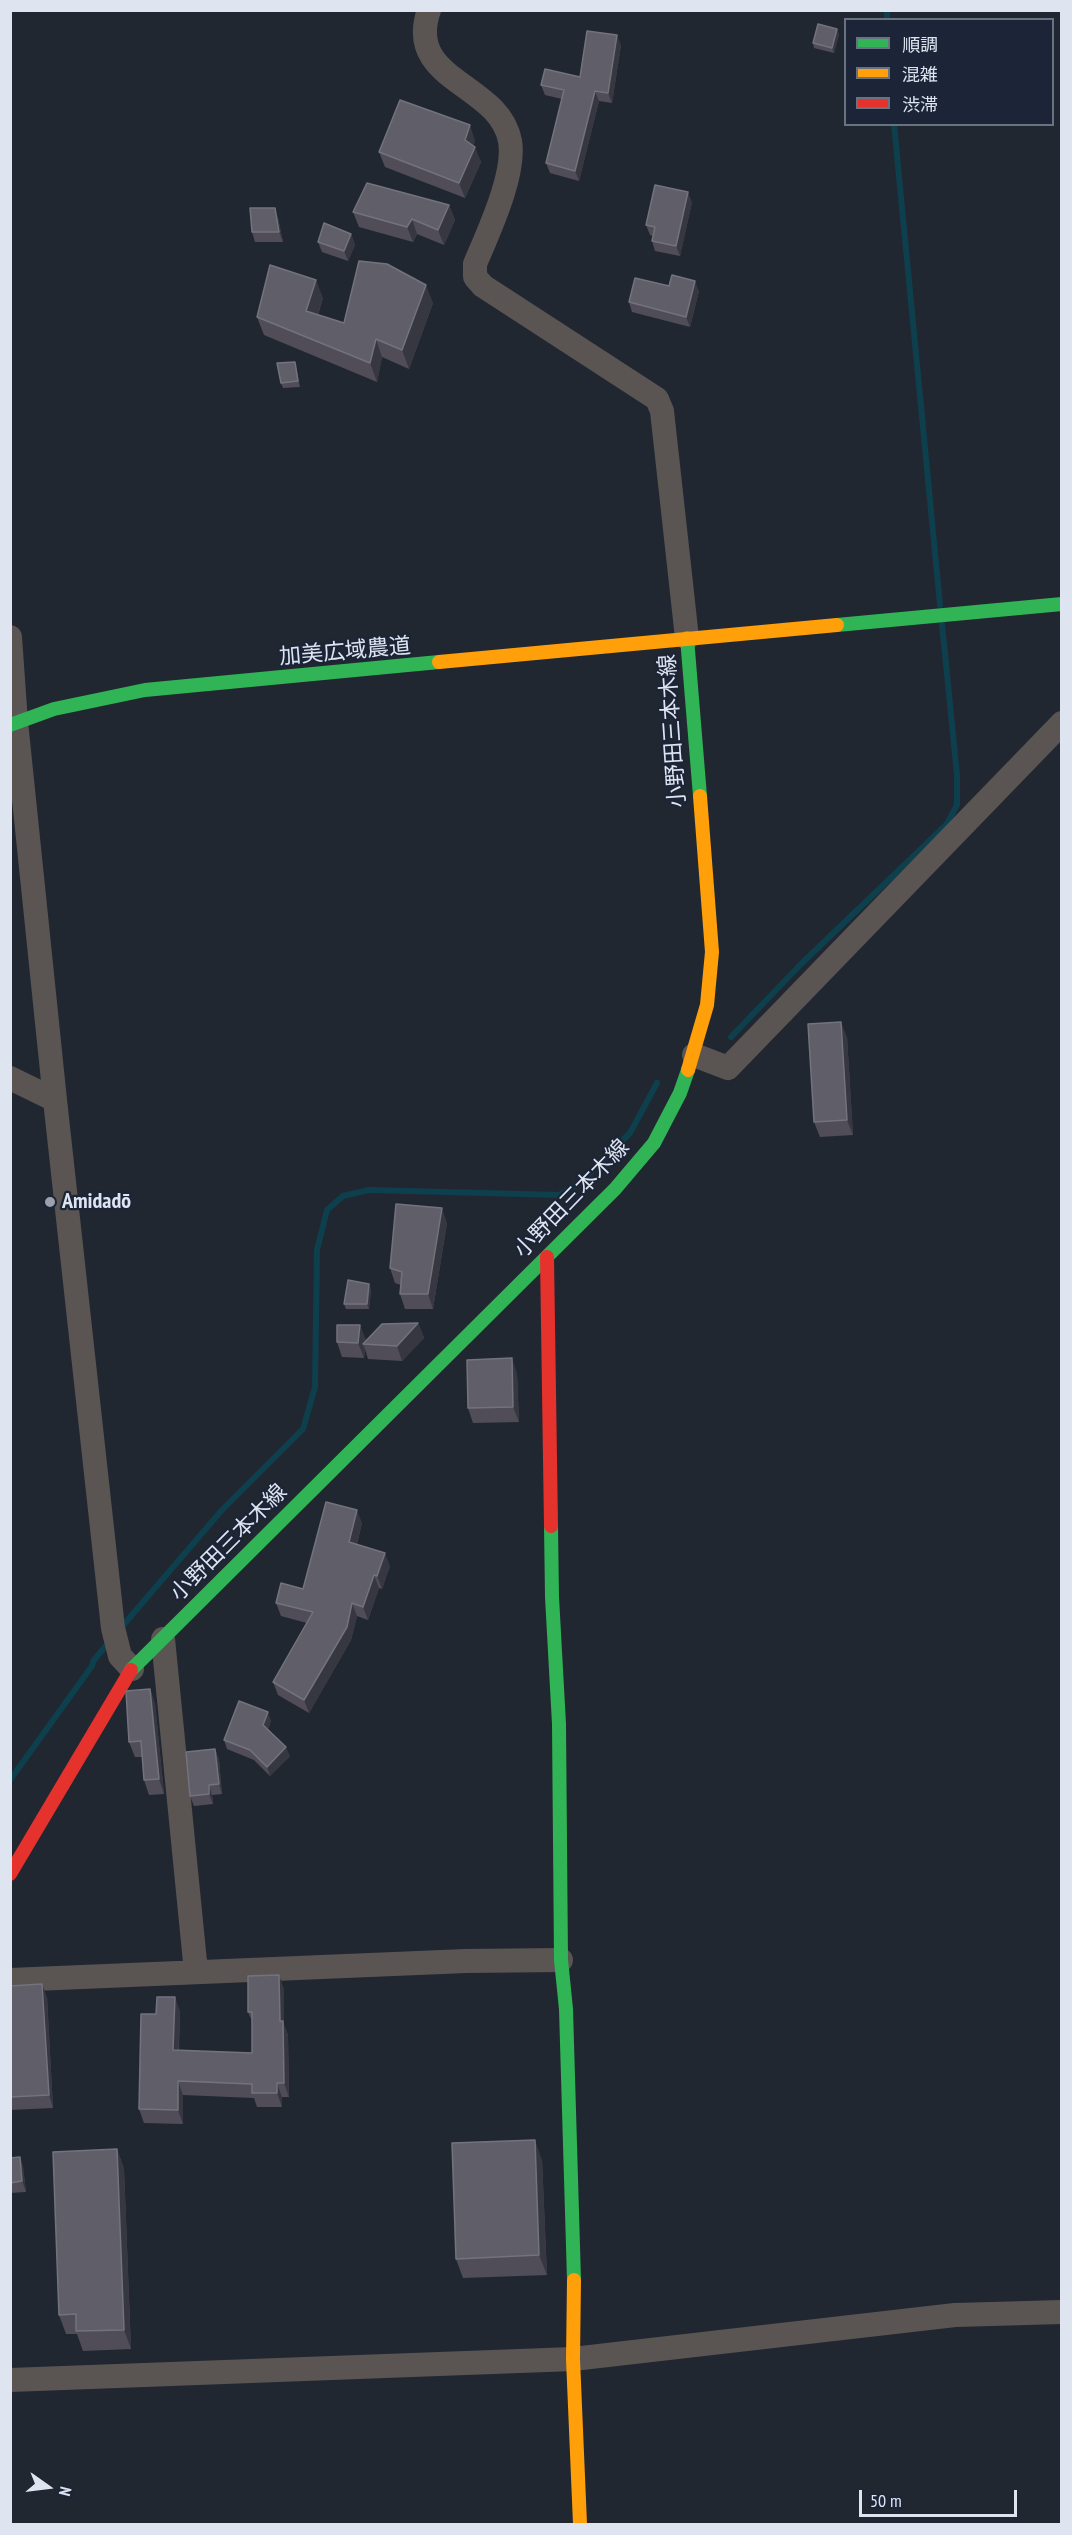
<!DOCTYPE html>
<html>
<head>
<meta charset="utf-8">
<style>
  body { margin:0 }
  #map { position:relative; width:1072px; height:2535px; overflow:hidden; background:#212731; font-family:"PT Sans Narrow","Noto Sans JP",sans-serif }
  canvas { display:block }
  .frame { position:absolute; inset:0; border:12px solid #dee5f0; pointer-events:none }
  .legend { position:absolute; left:844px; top:18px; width:210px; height:108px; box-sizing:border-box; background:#1b2537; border:2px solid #697281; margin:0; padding:8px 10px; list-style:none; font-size:18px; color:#dee5f0 }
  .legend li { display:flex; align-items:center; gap:12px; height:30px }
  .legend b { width:30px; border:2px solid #697281 }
  .north { position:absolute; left:18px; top:2457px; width:60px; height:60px; -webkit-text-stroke:4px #1b2537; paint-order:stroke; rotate:104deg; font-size:16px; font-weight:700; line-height:24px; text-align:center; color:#dee5f0 }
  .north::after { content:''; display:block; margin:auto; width:21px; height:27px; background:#dee5f0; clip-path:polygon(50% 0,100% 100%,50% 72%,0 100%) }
  .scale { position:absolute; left:859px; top:2490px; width:158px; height:27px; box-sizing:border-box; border:3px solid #dee5f0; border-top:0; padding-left:8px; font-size:18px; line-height:21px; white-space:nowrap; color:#dee5f0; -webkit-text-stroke:4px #1b2537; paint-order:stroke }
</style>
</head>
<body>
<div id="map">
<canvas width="1072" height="2535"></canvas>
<div class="frame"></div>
<ul class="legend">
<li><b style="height:8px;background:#30b455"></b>順調</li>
<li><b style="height:8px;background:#ff9f0a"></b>混雑</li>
<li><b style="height:8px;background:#e5322d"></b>渋滞</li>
</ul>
<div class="north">N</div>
<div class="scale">50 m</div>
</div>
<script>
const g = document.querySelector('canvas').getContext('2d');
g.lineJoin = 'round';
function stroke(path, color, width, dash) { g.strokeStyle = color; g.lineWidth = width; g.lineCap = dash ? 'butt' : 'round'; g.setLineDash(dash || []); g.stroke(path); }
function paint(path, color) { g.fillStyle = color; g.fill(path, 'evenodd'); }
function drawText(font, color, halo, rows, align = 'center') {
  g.font = font + ' "PT Sans Narrow","Noto Sans JP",sans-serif'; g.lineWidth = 4.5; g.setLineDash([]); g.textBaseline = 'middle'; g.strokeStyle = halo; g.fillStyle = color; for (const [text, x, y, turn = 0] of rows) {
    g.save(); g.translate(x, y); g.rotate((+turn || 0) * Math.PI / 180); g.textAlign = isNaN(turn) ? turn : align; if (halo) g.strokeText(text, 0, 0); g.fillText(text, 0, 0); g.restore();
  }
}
const stream = new Path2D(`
  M887,10V20
  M894,124L940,605
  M731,1037L801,964L947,824L957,805V775L942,624
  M119,1630L222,1510L303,1429L315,1387L317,1250L327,1210L343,1196L369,1190L559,1195L579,1183L630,1133L657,1083
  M10,1780L92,1666L94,1660L109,1642`);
const street = new Path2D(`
  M429,10C404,82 499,82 510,141C516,174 488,233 475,264V277L483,286L657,399L662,411L687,638
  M10,637L16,722L55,1100L113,1628L120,1656L132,1669
  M694,1055L728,1068L1062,723
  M10,1078L55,1100
  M163,1639L196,1972
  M10,1980L466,1961L561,1960
  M10,2380L573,2359L955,2315L1062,2312`);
const fast = new Path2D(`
  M837,625L1062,604
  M687,638L700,796
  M10,725L54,709L145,690L439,662
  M551,1526L552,1597L559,1724L561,1960L566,2009L574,2280
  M131,1670L615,1189L654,1143L680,1093L688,1070`);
const slow = new Path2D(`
  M439,662L837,625
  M688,1070L707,1005L712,952L700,796
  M574,2280L573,2359L580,2524`);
const jam = new Path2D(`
  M547,1257L551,1526
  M10,1874L131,1670`);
const wall = new Path2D(`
  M839,34L834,53L814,48L813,43Z
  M621,45L612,103L599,101L579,181L550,173L546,163L562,99L545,95L541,85L580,77Z
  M475,141L473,145L481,162L465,198L385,167L379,152Z
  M692,202L680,256L655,251L652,241L653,236L650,235L646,225Z
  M449,205L455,220L444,245L417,234L413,242L359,227L353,212Z
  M278,218L283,242H255L252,232Z
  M351,234L355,245L348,261L322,252L318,242Z
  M699,291L690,327L632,312L629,302Z
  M323,298L318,315L344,323L433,303L409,369L382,357L377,382L264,335L257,317Z
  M295,362L300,387L283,388L281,383Z
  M847,1037L853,1135L820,1137L814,1122Z
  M447,1223L433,1309H405L400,1294L401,1285L395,1283L390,1268Z
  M371,1289L369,1309H346L344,1304Z
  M418,1323L424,1338L402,1361L368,1359L365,1349L364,1358L342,1357L337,1342L366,1340V1341Z
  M517,1373L519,1422L473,1423L468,1408Z
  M362,1523L357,1544L390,1566L382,1589L379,1588L368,1620L357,1616L351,1640L309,1713L278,1695L273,1682L307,1623L281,1616L276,1603L303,1589Z
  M150,1689L155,1704L164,1794L149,1795L144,1780L142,1757H135L129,1742Z
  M271,1721L268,1729L290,1756L270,1776L254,1760L227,1749L224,1740Z
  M215,1749L219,1760L222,1794L212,1795L213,1804L194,1806L190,1796Z
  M10,1986L47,1997L53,2108L10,2110Z
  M284,1989V2025L288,2035L289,2097H282V2107H257L254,2098L183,2095V2124L144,2123L139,2109L156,2014L180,2011L179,2050L252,2053V2021L248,2012Z
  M117,2149L124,2169L131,2349L83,2351L77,2334H66L59,2315Z
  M20,2157L23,2167L26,2192L10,2193V2158Z
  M542,2160L547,2275L463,2278L456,2259Z`);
const shadedWall = new Path2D(`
  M837,29L839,34L834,53L832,48Z
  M617,35L621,45L612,103L608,93Z
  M595,91L599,101L579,181L575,171Z
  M470,125L475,141L470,155L465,140Z
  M475,147L481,162L465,198L459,183Z
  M688,192L692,202L680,256L676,246Z
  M449,205L455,220L444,245L438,230Z
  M275,208L278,218L283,242L279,232Z
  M412,219L417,234L413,242L407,227Z
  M351,234L355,245L348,261L344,251Z
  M316,280L323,298L313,329L306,311Z
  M695,281L699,291L690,327L686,317Z
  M426,285L433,303L409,369L402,350Z
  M376,339L382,357L377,382L370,363Z
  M841,1022L847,1037L853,1135L847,1120Z
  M442,1208L447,1223L433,1309L428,1294Z
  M369,1284L371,1289L369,1309L367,1304Z
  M418,1323L424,1338L402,1361L397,1346Z
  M360,1325L366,1340L365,1344H363L365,1349L364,1358L358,1343Z
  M512,1358L517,1373L519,1422L513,1407Z
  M357,1510L362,1523L354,1555L349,1542Z
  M385,1553L390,1566L382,1589L377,1576Z
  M374,1575L379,1588L368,1620L363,1607Z
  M352,1603L357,1616L351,1640L309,1713L304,1700Z
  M150,1689L155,1704L164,1794L159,1779Z
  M268,1712L271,1721L266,1734L263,1725Z
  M286,1747L290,1756L270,1776L267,1767Z
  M215,1749L219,1760L222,1794L219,1784Z
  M209,1785L212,1795L213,1804L209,1794Z
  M279,1975L284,1989V2025L288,2035L289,2097L284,2083L280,2021Z
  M42,1984L47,1997L53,2108L49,2095Z
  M175,1997L180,2011L178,2063L173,2050Z
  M178,2081L183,2095V2124L178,2110Z
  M277,2083L282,2097V2107L277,2093Z
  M535,2140L542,2160L547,2275L539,2255Z
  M117,2149L124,2169L131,2349L124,2330Z
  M20,2157L23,2167L26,2192L22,2181Z`);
const building = new Path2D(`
  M818,24L837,29L832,48L813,43Z
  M587,31L617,35L608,93L595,91L575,171L546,163L564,90L541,85L545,69L580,77Z
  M400,100L470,125L465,140L475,147L459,183L379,152Z
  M367,183L449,205L438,230L412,219L407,227L353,212Z
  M655,185L688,192L676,246L652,241L655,227L646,225Z
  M250,208H275L279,232H252Z
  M324,223L351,234L344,251L318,242Z
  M359,261L387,264L426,285L402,350L376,339L370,363L257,317L270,265L316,280L306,311L344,323Z
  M672,275L695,281L686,317L629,302L635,278L669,286Z
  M295,362L298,381L281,383L277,363Z
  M841,1022L847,1120L814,1122L808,1024Z
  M396,1204L442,1208L428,1294H400L402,1272L390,1268Z
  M348,1280L369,1284L367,1304H344Z
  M418,1323L397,1346L363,1344L382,1324Z
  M337,1325H360L358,1343L337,1342Z
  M512,1358L513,1407L468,1408L467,1360Z
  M326,1502L357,1510L349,1542L385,1553L377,1576L374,1575L363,1607L352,1603L347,1627L304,1700L273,1682L313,1612L276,1603L281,1583L303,1589Z
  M150,1689L159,1779L144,1780L141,1741L129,1742L126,1691Z
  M239,1701L268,1712L263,1725L286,1747L267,1767L250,1750L224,1740Z
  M215,1749L219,1784L209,1785V1794L190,1796L186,1752Z
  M279,1975L280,2021H283L284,2083H277V2093H252V2084L178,2081V2110L139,2109L141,2014H156L157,1997H175L173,2050L252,2053V2012H248V1976Z
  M42,1984L49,2095L10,2097V1986Z
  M535,2140L539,2255L456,2259L452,2143Z
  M117,2149L124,2330L76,2331V2314L59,2315L53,2152Z
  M20,2157L22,2181L10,2183V2158Z`);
const markers = [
  [50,1202,6,"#9ca2ad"]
];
const streetNames = [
  ["加美広域農道",345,652,-5],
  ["小野田三本木線",673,731,-94],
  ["小野田三本木線",572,1199,-46],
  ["小野田三本木線",229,1543,-45]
];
const poiNames = [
  ["Amidadō",62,1202]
];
stroke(stream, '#0d3f4d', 6);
stroke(street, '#5a5553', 24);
stroke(fast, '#30b455', 14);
stroke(slow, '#ff9f0a', 14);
stroke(jam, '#e5322d', 14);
paint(wall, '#504d58');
paint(shadedWall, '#373742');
paint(building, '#5f5e69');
stroke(building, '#73737e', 1.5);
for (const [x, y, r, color] of markers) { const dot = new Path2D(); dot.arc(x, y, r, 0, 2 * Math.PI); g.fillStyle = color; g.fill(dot); stroke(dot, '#1b2537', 2); }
drawText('22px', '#dee5f0', '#1b2537', streetNames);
drawText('bold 22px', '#dee5f0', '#1b2537', poiNames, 'left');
</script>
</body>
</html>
